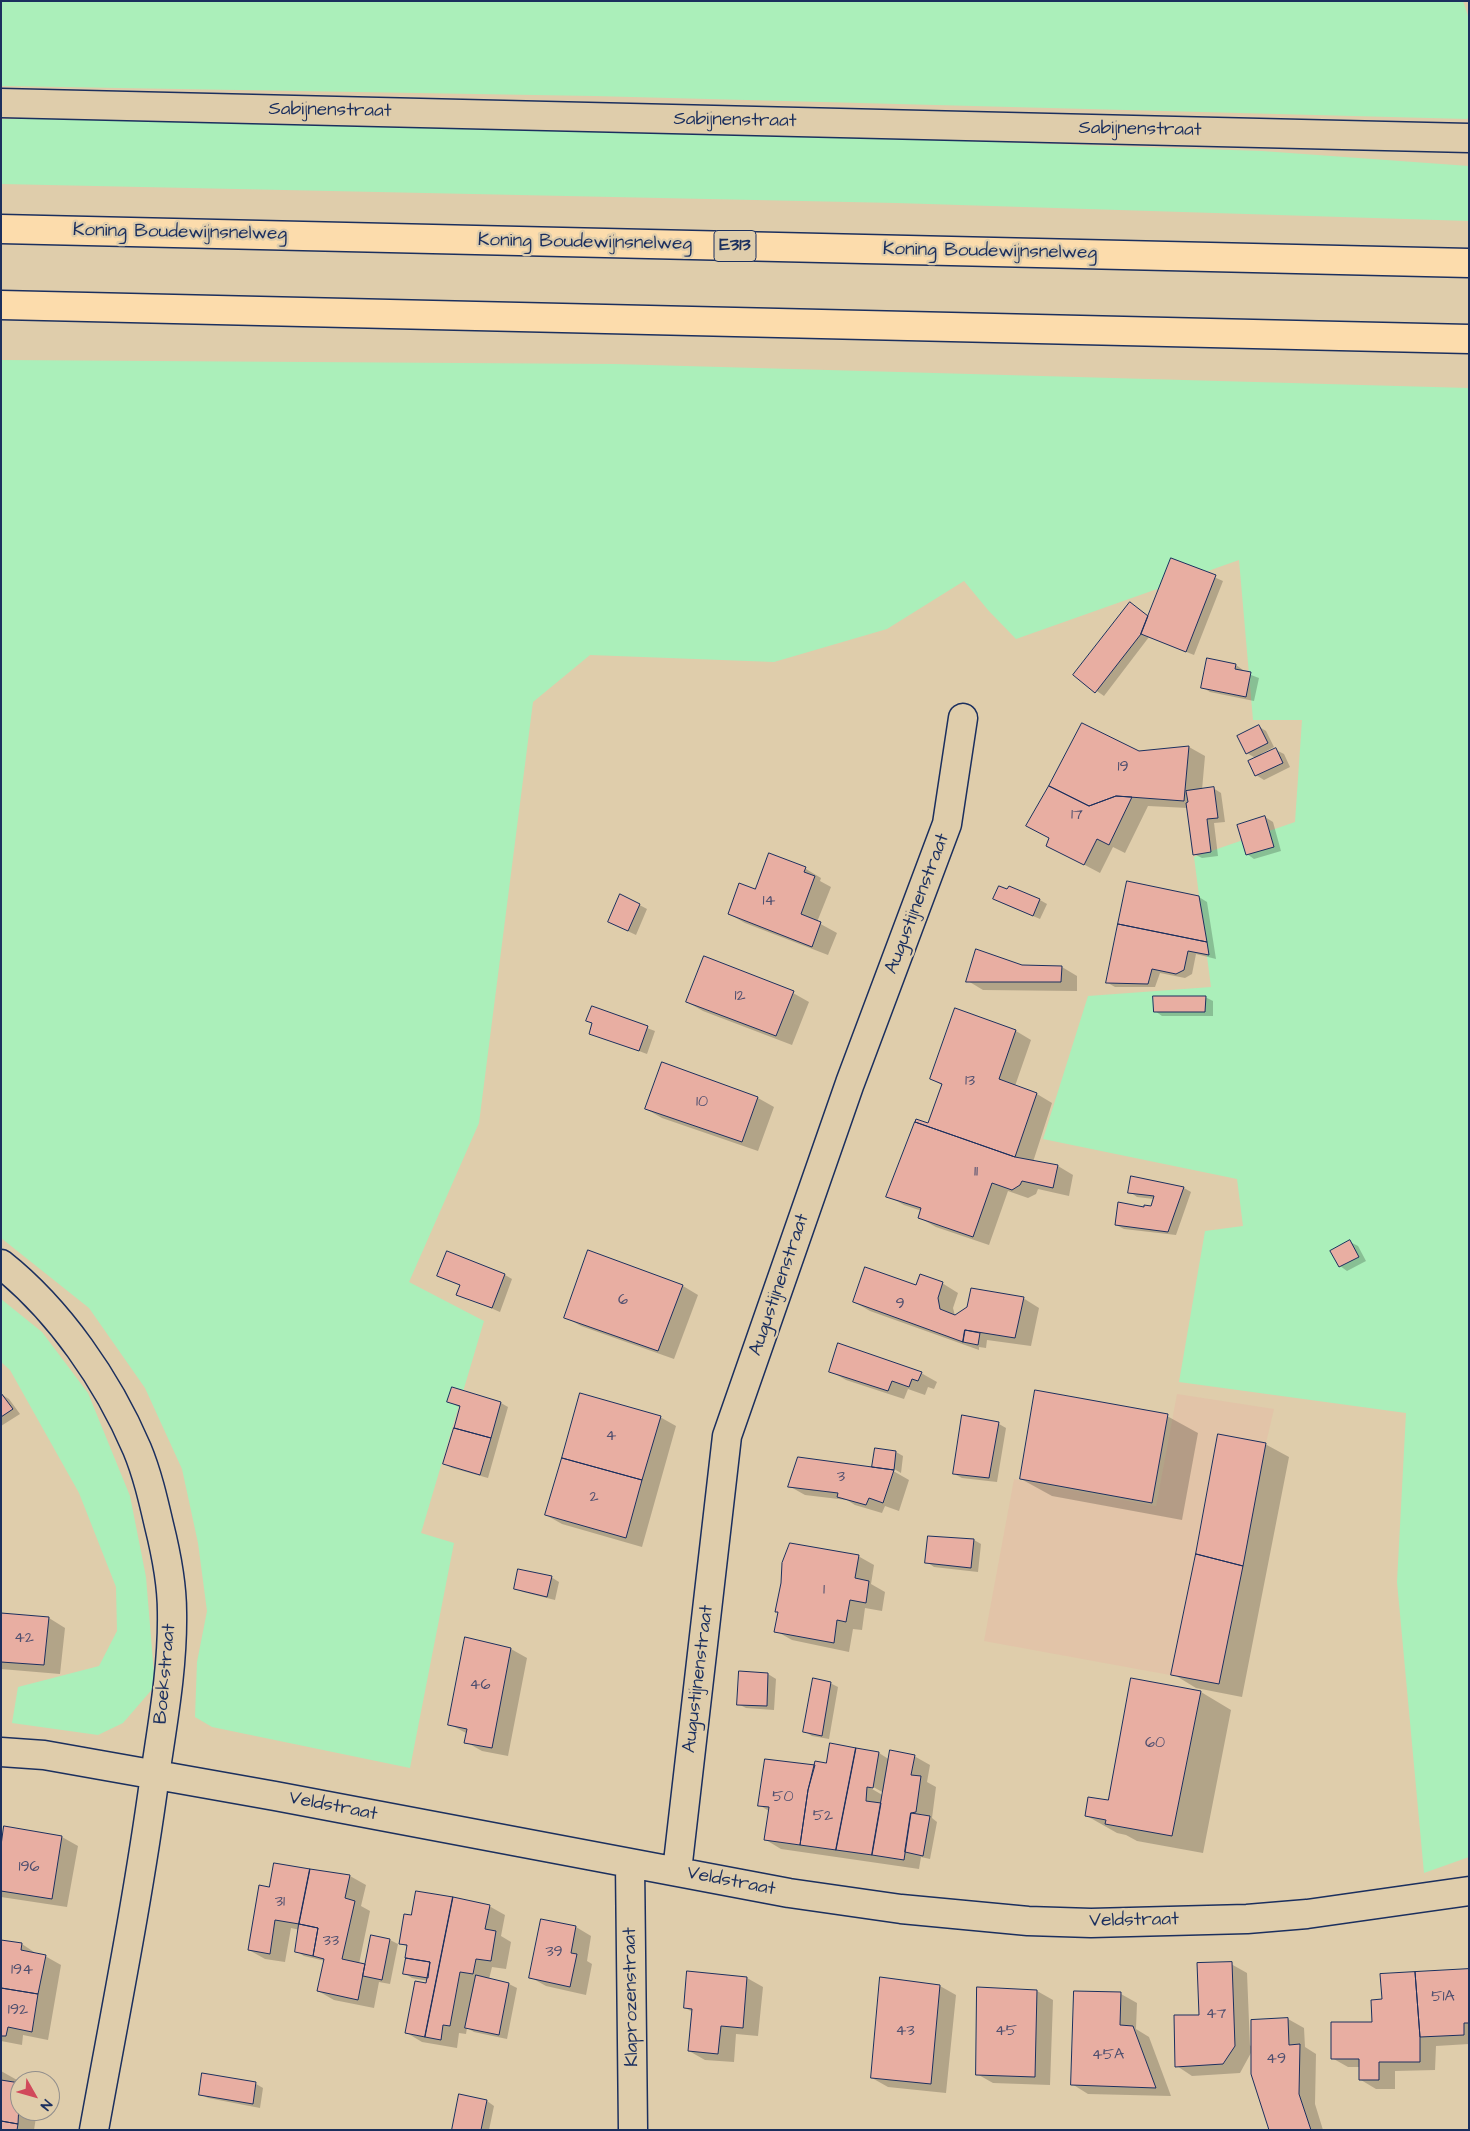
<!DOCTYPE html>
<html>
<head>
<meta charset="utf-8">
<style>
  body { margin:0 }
  #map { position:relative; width:1470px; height:2131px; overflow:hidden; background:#dfcdab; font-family:"Architects Daughter",sans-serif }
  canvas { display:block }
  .frame { position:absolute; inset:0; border:2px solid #1b2f5e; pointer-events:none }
  .north { position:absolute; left:10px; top:2071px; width:50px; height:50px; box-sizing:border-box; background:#dfcdab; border:1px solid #918e8c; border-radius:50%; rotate:128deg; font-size:14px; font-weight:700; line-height:20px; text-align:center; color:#1b2f5e }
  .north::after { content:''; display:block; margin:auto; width:18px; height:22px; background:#d1495b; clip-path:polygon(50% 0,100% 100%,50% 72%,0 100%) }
</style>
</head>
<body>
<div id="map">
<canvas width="1470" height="2131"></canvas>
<div class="frame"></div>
<div class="north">N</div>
</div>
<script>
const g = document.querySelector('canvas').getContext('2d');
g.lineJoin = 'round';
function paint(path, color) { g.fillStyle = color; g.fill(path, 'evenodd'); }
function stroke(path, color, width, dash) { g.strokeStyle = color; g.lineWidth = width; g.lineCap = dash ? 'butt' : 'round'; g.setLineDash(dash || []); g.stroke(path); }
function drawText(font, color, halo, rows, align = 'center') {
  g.font = font + ' "Architects Daughter",sans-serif'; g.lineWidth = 4.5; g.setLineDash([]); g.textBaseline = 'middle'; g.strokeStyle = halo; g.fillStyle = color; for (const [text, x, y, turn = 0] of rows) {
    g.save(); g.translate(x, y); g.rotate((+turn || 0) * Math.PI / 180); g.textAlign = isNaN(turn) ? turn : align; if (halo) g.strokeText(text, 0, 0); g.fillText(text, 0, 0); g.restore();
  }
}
const built = new Path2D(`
  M1177,1394L1274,1409L1266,1443L1219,1684L984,1641L1014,1479L1156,1506Z`);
const green = new Path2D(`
  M1,1H1463L1469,19V117L1467,119L594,96L1,86Z
  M1,119H95L814,136L1262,151L1469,166V221L896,203L1,184Z
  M1,360L614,364L1469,388V1857L1424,1873L1397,1582L1406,1413L1179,1382L1205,1231L1243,1226L1237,1179L1043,1139L1088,996L1211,987L1194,857L1295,822L1302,720H1253L1239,560L1016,639L988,610L964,581L887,629L774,662L590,655L533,702L479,1123L409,1282L484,1321L421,1533L454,1543L410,1768L212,1727L195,1717L197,1662L207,1611L198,1543L182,1469L145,1388L89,1308L1,1238Z
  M1,1299L42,1332L88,1393L130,1496L146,1577L155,1686L123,1723L98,1735L12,1723L18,1687L99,1666L117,1631L116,1587L79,1493L10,1370L1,1362Z`);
const shadow = new Path2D(`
  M1172,559L1223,581L1194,655L1149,637L1104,696L1074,675L1130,603L1149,617Z
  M1208,659L1236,665L1243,670V672L1259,678L1254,701L1210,692L1202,687Z
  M1258,726L1266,731L1274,747L1261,754L1262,756L1276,750L1284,754L1290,767L1264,780L1256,775L1257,759L1247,753Z
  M1189,747L1205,756L1202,790L1213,788L1221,793L1225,822L1214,823L1218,856L1202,858L1194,854L1188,808L1148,806L1125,853L1113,847L1100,873L1047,845L1139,752Z
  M1265,817L1273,822L1281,851L1254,859L1247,854Z
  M769,855L806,869L821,878L820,881L831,887L817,922L837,933L828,955L745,923L729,914L756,891Z
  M621,895L647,909L636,935L617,926Z
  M1199,897L1207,902L1216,959L1196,954L1192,974L1185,978L1160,973L1155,987H1115L1108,983Z
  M1040,900L1047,904L1040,919L1002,903Z
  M1021,966L1062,967L1077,976V991L983,990L968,981Z
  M793,993L809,1002L792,1045L703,1011L687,1002Z
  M1205,997L1213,1001V1016H1162L1155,1011Z
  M593,1008L655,1031L647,1054L590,1033L594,1024L588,1021Z
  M1016,1031L1031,1040L1015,1086L1037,1094L1052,1103L1033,1162L1058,1166L1073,1175L1069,1196L1038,1189L1036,1194L1028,1198L1008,1191L989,1245L936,1227L920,1218L922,1211L904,1205L888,1196L928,1125L942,1085L931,1079Z
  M663,1064L758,1098L774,1107L758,1151L662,1118L646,1109Z
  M1132,1177L1184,1188L1191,1192L1176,1235L1124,1229L1116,1225L1152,1207L1154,1199L1137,1197L1130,1192Z
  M1350,1242L1358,1246L1366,1261L1347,1271L1340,1266Z
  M505,1275L512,1279L500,1312L458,1294L461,1286L439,1276Z
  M942,1283L958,1293L953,1308L955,1316L1023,1298L1039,1308L1031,1346L987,1340L986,1348L979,1347V1350L870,1311L854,1302L917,1286Z
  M683,1286L698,1295L674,1359L581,1326L565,1317Z
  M830,1371L921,1373L937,1382L934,1389L928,1387L925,1395L908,1389L904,1399L846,1380Z
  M453,1389L501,1403L508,1407L488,1478L452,1468L445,1464L461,1408L449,1402Z
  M1,1394L9,1399L20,1414L1,1426Z
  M1167,1416L1198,1433L1182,1520L1052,1496L1021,1479Z
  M660,1417L676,1426L642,1547L562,1524L546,1515Z
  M963,1417L999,1424L1006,1428L997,1482L962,1478L954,1474Z
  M1265,1444L1289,1457L1242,1697L1196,1688L1173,1674Z
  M896,1452L903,1456L901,1473L889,1466L888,1468L909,1480L899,1511L885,1506L882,1513L855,1505L847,1500L805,1495L789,1486L873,1469Z
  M974,1540L981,1544L978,1572L934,1567L927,1562Z
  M858,1556L874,1565L871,1584L885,1592L882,1611L865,1608L862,1630L853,1629L849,1652L792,1640L776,1631Z
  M551,1577L559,1582L555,1600L523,1592L515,1588Z
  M1,1615L49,1618L65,1628L60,1674L1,1669Z
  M466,1639L511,1649L527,1658L508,1756L482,1751L466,1742L468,1734L449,1724Z
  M740,1673L768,1674L776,1679L774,1710L746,1708L738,1704Z
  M1132,1680L1201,1692L1231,1710L1203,1853L1137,1841L1126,1835L1117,1833L1087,1816L1109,1801Z
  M830,1683L838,1687L829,1739L812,1736L804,1731Z
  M879,1753L890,1760L914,1756L930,1765L927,1782L936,1787L932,1818L937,1822L930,1859L921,1857L919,1869L781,1849L766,1840L769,1811L759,1805L816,1766ZM868,1784L884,1793V1796L867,1786Z
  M6,1827L62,1837L78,1846L67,1907L1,1897V1851Z
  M350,1876L366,1885L361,1906L370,1911L359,1964L366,1966L372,1936L390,1940L398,1944L390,1984L379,1982L374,2008L334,2000L318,1991L325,1961L304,1956L296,1951L300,1930L291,1928L285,1962L265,1959L249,1950L270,1888Z
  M489,1906L505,1915L501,1936L511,1942L506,1969L492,1967L489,1979L509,1984L517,1988L507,2039L474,2032L467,2028L466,2034L459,2033L457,2048L422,2042L407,2033L428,1981L412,1978L404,1973L408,1947L400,1943L412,1916Z
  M576,1927L591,1936L587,1961L592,1964L586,1995L546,1986L530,1977Z
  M1,1941L22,1944L37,1954L45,1956L61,1965L48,2040L23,2035L22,2045L1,2041Z
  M1231,1964L1247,1973L1250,2046L1288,2019L1304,2028L1305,2047L1316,2054L1315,2104L1323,2130H1271L1252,2051L1240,2073L1192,2076L1177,2066L1200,2016Z
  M1469,1971V2044L1436,2046L1435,2070L1395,2071V2089H1376L1361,2080L1360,2067H1348L1332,2058L1373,2023L1383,2001Z
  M747,1978L763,1987L758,2036L736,2034L734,2062L705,2060L689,2051L693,2012L685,2008Z
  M940,1986L956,1995L946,2093L888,2087L872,2078Z
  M1037,1991L1053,2000L1050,2085L993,2083L977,2074Z
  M1121,1994L1137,2003L1136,2029L1149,2037L1171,2096L1088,2094L1072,2084Z
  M1,2071L17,2080L16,2083L20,2084V2111H37L34,2130H1Z
  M256,2084L263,2088L260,2108L208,2098L200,2094Z
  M487,2101L494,2106L489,2130H453Z`);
const building = new Path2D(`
  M1171,558L1216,575L1186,652L1141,634Z
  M1130,602L1148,616L1141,634L1095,693L1073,675Z
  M1207,658L1236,664L1235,669L1251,672L1246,697L1201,688Z
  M1082,723L1139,751L1189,746L1184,801L1116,796L1089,806L1049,786Z
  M1259,725L1268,743L1246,754L1237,736Z
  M1276,748L1283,763L1255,776L1248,761Z
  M1049,786L1089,806L1116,796L1132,797L1109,845L1097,839L1084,865L1046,846L1049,838L1026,826Z
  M1214,787L1218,818L1207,819L1211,852L1193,855L1186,803L1188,802L1186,791Z
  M1265,816L1274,847L1246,855L1237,825Z
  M769,853L806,867L804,872L815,876L801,914L821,922L812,947L728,914L739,883L755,889Z
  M1127,881L1199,896L1207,942L1118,924Z
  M999,886L1007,889L1009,886L1040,899L1033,916L993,899Z
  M620,894L640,904L628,931L608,922Z
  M1118,924L1207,942L1209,955L1188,951L1184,970L1176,974L1152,969L1148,984L1106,983Z
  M976,949L1022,965L1062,966L1061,982H966Z
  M704,956L794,991L776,1036L686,1002Z
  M1153,996H1206L1205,1012H1154Z
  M592,1006L648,1026L639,1051L589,1034L592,1023L586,1021Z
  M955,1008L1016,1030L999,1079L1037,1093L1015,1157L915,1122L916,1119L928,1123L942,1084L930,1079Z
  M662,1062L758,1097L742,1142L645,1109Z
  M915,1122L1015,1157L1058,1165L1053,1188L1022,1181L1020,1185L1012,1190L992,1183L973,1237L918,1218L921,1208L886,1197Z
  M1131,1176L1184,1187L1168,1232L1115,1225L1118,1202L1144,1207V1205L1151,1206L1154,1196L1128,1193Z
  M1350,1240L1359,1257L1339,1267L1330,1251Z
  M588,1250L683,1285L658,1351L564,1318Z
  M447,1251L505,1274L492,1308L456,1295L460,1285L437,1276Z
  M865,1267L916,1285L920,1274L943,1282L938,1298L940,1309L955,1315L967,1307L971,1288L1024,1297L1015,1338L965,1330L963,1342L853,1302Z
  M965,1330L980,1333L978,1345L963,1342Z
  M838,1343L922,1372L918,1381L912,1379L909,1387L892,1381L888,1391L829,1372Z
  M452,1387L501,1402L491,1438L454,1428L460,1406L447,1402Z
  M1035,1390L1168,1414L1152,1503L1020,1479Z
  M1,1393L13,1409L1,1417Z
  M580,1393L661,1416L642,1480L562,1458Z
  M962,1415L999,1422L989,1478L953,1474Z
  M454,1428L491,1438L480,1475L443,1464Z
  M1218,1434L1266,1443L1243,1566L1196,1554Z
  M875,1448L896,1451L894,1470L872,1467Z
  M798,1457L872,1467L894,1470L883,1503L869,1498L866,1505L837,1497L838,1493L788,1487Z
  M562,1458L642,1480L626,1538L545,1515Z
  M928,1536L974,1539L971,1568L925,1563Z
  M790,1543L859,1555L855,1578L869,1581L866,1603L850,1600L846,1622L837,1620L834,1643L774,1632L778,1612H775L781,1583L782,1563Z
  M1196,1554L1243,1566L1219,1684L1171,1675Z
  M518,1569L552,1576L547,1597L514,1589Z
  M1,1613L49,1617L44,1665L1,1662Z
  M465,1637L511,1648L492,1748L464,1743L467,1729L448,1725Z
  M739,1671L768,1673L767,1706L737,1705Z
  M813,1678L831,1682L822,1736L803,1732Z
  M1131,1678L1201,1691L1172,1836L1105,1824L1106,1820L1085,1816L1088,1797L1108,1800Z
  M830,1743L856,1748L836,1850L800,1845L808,1790L815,1761L826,1763Z
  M856,1748L879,1752L873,1788L867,1787L866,1801L881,1803L872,1855L836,1850Z
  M890,1750L915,1755L911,1775L921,1776L916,1812L911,1813L904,1860L872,1855Z
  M765,1759L815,1765L808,1790L800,1845L764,1840L769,1807L758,1806Z
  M911,1813L930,1816L923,1856L905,1852Z
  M4,1826L62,1836L52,1899L1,1891V1846Z
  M274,1863L310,1869L299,1924L275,1920L270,1954L248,1950L259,1885L269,1887Z
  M310,1869L350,1875L345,1898L355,1901L342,1959L365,1964L358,2000L317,1991L324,1959L313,1956L318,1928L299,1924Z
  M416,1891L453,1897L425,2037L405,2033L415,1981L426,1983L430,1962L405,1958L407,1945L399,1944L404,1914L411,1915Z
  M453,1897L490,1905L485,1929L496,1931L491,1961L476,1959L473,1974L460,1972L450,2026L443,2025L441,2040L425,2037Z
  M541,1919L576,1926L571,1953L577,1954L570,1987L529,1978Z
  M299,1924L318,1928L313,1956L295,1952Z
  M371,1935L390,1939L382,1980L363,1976Z
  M1,1940L22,1943L21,1950L46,1955L38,1994L1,1988Z
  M406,1958L430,1962L428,1978L403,1974Z
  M1232,1962L1235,2046L1223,2064L1175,2067L1174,2015H1199L1197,1963Z
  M1469,1969V2023H1464V2035L1420,2037L1415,1972Z
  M687,1971L747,1977L743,2028L721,2026L718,2054L688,2051L692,2009L684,2008Z
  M1415,1972L1420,2037V2062H1379V2080H1359V2059H1331V2022H1372L1371,2000L1382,1999L1380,1974Z
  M476,1975L509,1983L499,2035L465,2028Z
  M880,1977L940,1985L931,2084L871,2078Z
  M977,1987L1037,1990L1035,2077L976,2075Z
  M1,1988L38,1994L32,2032L8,2027L6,2036H1Z
  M1074,1991L1121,1992L1120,2025L1133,2026L1156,2088L1071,2085Z
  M1288,2018L1289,2045L1300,2044L1299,2094L1311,2130H1269L1251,2074V2020Z
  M202,2073L256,2082L253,2104L199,2095Z
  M1,2080L20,2083L18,2124L1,2121Z
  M459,2094L487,2100L481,2130H452Z
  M1,2121L18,2124L17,2130H1Z`);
const street = new Path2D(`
  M1,103L1469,138
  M1,1264C59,1310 108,1381 137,1449C147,1473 153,1499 159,1525C166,1553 172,1582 172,1612C173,1669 162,1726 154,1782C138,1899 115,2014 94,2130
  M1,1752L44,1755L275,1796L789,1893L901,1909L1028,1921L1091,1923L1247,1919L1307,1914L1469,1891
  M630,1864L633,2130
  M677,1871L727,1436L850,1083L947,824L963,718`);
const highway = new Path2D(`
  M1,229L1469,263
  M1,305L1469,339`);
const numberNames = [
  ["19",1123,768],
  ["17",1077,816],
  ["14",769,902],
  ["12",740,997],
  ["13",970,1082],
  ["10",702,1103],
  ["11",976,1173],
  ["6",623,1301],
  ["9",900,1305],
  ["4",611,1437],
  ["3",841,1478],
  ["2",594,1498],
  ["1",824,1591],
  ["42",24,1639],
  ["46",480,1686],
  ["60",1155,1744],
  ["50",783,1798],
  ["52",823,1817],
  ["196",29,1868],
  ["31",280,1903],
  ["33",331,1942],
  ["39",554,1953],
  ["194",22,1971],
  ["51A",1443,1998],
  ["192",18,2011],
  ["47",1216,2015],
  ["43",905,2032],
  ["45",1006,2032],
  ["45A",1108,2056],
  ["49",1276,2060]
];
const shields = [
  [735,246,42]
];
const shieldNames = [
  ["E313",735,246]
];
const streetNames = [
  ["Sabijnenstraat",330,111,1],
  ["Sabijnenstraat",735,121,1],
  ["Sabijnenstraat",1140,130,1],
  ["Koning Boudewijnsnelweg",180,233,1],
  ["Koning Boudewijnsnelweg",585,243,1],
  ["Koning Boudewijnsnelweg",990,252,1],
  ["Augustijnenstraat",918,904,-69],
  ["Augustijnenstraat",780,1285,-71],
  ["Boekstraat",166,1674,-85],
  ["Augustijnenstraat",699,1679,-83],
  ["Veldstraat",333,1807,11],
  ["Veldstraat",731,1882,11],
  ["Veldstraat",1134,1921,-1],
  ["Klaprozenstraat",632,1997,-91]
];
paint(built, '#e2c4a8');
paint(green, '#abefba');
paint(shadow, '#0003');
paint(building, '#e8aea2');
stroke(building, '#1b2f5e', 1);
stroke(street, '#1b2f5e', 31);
stroke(highway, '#1b2f5e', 31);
stroke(street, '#dfcdab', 28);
stroke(highway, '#fcdcac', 28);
drawText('16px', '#4e4f6f', null, numberNames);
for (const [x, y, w] of shields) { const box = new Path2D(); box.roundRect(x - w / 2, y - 15.5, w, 31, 4); g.fillStyle = '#dfcdab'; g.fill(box); stroke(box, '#1b2f5e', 1); }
drawText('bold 18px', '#1b2f5e', null, shieldNames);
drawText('19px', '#1b2f5e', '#dfcdab', streetNames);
</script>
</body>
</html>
